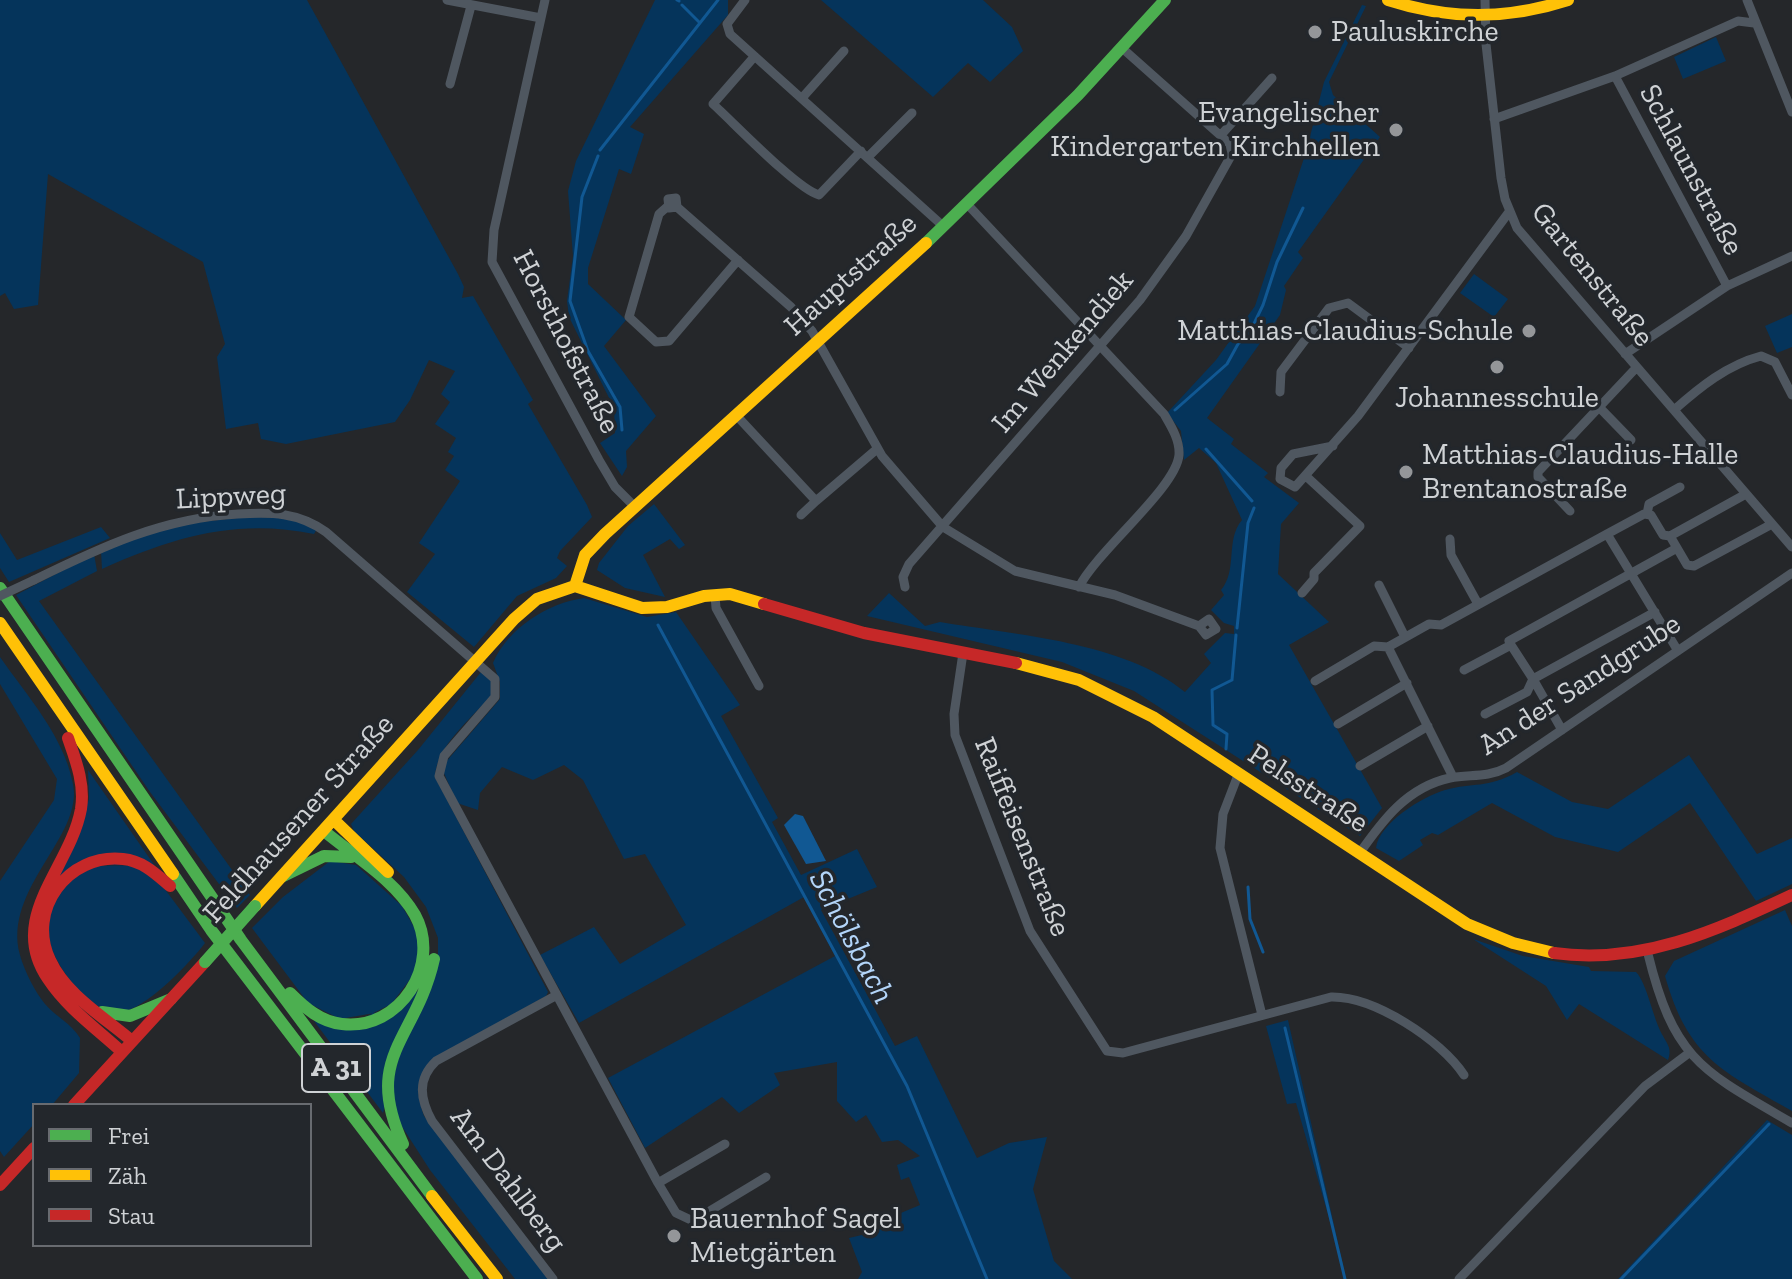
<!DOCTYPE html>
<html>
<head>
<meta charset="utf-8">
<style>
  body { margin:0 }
  #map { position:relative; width:1792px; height:1279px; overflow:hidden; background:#25272a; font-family:"Zilla Slab",serif }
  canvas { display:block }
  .legend { position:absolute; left:32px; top:1103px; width:280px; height:144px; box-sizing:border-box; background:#23272c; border:2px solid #686b70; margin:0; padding:10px 14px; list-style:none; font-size:24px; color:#cfd2d5 }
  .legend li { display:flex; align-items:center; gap:16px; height:40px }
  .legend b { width:40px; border:2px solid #686b70 }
</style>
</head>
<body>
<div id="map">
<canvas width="1792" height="1279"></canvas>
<ul class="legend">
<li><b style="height:10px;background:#4caf50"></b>Frei</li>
<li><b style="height:10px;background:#ffc107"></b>Zäh</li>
<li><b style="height:10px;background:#c62828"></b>Stau</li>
</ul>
</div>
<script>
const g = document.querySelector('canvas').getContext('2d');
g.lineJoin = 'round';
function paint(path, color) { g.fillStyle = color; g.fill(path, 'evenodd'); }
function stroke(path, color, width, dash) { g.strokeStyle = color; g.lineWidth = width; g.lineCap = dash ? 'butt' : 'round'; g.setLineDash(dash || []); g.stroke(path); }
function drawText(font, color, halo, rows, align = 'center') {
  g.font = font + ' "Zilla Slab",serif'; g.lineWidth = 7; g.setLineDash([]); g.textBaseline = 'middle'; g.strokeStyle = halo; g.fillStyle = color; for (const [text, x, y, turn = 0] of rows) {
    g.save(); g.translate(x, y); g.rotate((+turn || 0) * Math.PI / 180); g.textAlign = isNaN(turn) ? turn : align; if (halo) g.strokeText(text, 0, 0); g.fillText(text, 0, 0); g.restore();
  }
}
const green = new Path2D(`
  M0,0H307L458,274L464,287L462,298L473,296L533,400L528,404L587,505L592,517L560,551L557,558L567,566L556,578L517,596L474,647L407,592L435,554L419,543L460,481L445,470L454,456L448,452L456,438L435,424L450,402L441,394L455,371L429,360L410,400L395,422L286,444L261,439L258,423L226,429L217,357L225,344L203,262L48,174L38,305L14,309L5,293L0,296Z
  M655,0H728V15L630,127L644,134L631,174L619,169L588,268V284L626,320L604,346L656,416L626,451L627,467L622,476L600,443L615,433L614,408L569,317L567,301L573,256L568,191L576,161Z
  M821,0H983L1012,27L1023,51L990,82L968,63L933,97Z
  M1362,5L1366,6L1329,82L1333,95L1380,137L1298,252L1303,258L1284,286L1286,290L1280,315L1207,418L1234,439L1231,444L1268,473L1264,477L1299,503L1281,524L1278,574L1329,622L1289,645L1382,808L1360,836L1134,691L1062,662L867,616L889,593L925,626L940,622C1017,635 1124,642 1185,692L1211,663L1204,654L1225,633L1234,634V626L1224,623L1211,610L1224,595L1221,590C1238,570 1225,540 1242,520L1216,463L1199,448L1184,460L1181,431L1167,413L1216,360L1255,306L1306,152L1324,82Z
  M1716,37L1726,61L1683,79L1674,57Z
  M1474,274L1508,299L1494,317L1460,293Z
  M1792,314V347L1777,353L1765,326Z
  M654,504L685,545L679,549L670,539L643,555L665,597L625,588L597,570L599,563L628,526Z
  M246,517C272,517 293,517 317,529L314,534C237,518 173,537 102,569L101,551L174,525Z
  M101,527L110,538L9,582L0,568V533L17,560Z
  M94,554L97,571L39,601L250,895L237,908L150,792L16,595Z
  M584,598L647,617L676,612L740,705L721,716L778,818L772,822L801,875L857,849L877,887L821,910L895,1046L917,1036L977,1158L1009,1143L1047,1137L1033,1189L1054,1261L1072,1279H858L862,1272L849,1238L866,1234L872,1225L920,1205L909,1177L901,1180L897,1165L920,1156L898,1140L882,1142L866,1115L856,1122L837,1101V1062L774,1073L780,1085L739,1113L722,1097L645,1148L608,1078L835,956L804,897L579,1023L540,955L594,927L620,964L686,925L645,854L624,859L583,780L564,765L533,780L502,767L480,793L478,810L457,803L443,771L445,763L500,699V682L493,663C508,628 548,603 584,598Z
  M0,657C27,696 64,736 73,784C84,836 2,889 20,955C24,970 35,992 45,1004C56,1017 71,1023 80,1038L79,1073L52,1105H34V1124L4,1157L0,1151V881L54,800L57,779L0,684Z
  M481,672L491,680V696C471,719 437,745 435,777L548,992L546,996L435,1058C415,1077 416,1091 424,1116L548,1279H515L430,1170L392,1111L388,1084L438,960V938L426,907L404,877L354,831L351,824L418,750Z
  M1689,755L1757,854L1792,838V884L1756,901L1690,803L1618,852L1555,837L1492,803L1438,835L1432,833L1420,840L1423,845L1399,861L1376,848C1379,823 1422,797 1445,790C1473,782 1487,789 1517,772L1572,802L1608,809Z
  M88,770L155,866L74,865L35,938L89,799Z
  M330,861L356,865L402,906L418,934V969L386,1011L340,1019L308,1003L252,928L283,897Z
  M89,866H138L164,888L205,943C190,963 150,1004 126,1011C91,1022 45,955 46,924C46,897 71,881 89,866Z
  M1785,910L1792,926V1111C1722,1071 1688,1058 1665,976L1674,961Z
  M1473,939L1523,956L1589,967L1591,971L1636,972C1647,983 1653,1019 1663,1036C1668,1045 1672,1049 1668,1060L1579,1004L1567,1020L1546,986Z
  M418,991L383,1113L314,1021L343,1028Z
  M1288,1020L1345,1274L1296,1103L1287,1104L1266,1026Z
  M1767,1120L1792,1135V1279H1618Z`);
const water = new Path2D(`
  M795,814L803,816L826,861L806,864L784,825Z`);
const stream = new Path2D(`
  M677,0L679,1
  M682,5L699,22
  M600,150L718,0
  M598,156L582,197L570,301L588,351L620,407L622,430
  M1175,410L1227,364L1238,344L1249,334L1263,305L1277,262L1303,208
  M1206,449L1252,501
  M658,625L907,1086L987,1279
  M1237,628L1248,523L1254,508
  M1226,749L1227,734L1213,725L1212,690L1232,680L1236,635
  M1248,887L1250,919L1263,952
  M1285,1028L1345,1279
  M1621,1279L1769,1124`);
const street = new Path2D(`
  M447,0L541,18
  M545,0L494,230L492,262L599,460L615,487L635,507
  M745,0L727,24L730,34L943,226
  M1485,0L1486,44L1501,178L1505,199L1517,228L1792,547
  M1747,0L1792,112
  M754,57L713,104C734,123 797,189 819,195L861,151
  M1615,76L1727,286
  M450,84L471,6
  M802,98L844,51
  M1494,119L1615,76L1738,21L1754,23
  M1221,135L1272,78
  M868,157L912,113
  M968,205L1164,414C1171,426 1180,440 1179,455C1176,488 1098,550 1079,587
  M668,206L659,214L629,317L656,342L669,341L738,260
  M677,207L669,208L668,199L676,198L677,207L791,307L812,331L882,456L943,527L1015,571L1115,595L1199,626L1209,619L1216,629L1206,635L1199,626
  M1625,354L1727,286L1792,256
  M1280,392L1281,372L1329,308L1348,303L1409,348
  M1598,406L1631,440
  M1674,410C1700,387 1727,365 1761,356L1775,362L1792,395
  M736,415L816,501L877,449
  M1333,446L1293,454L1281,468L1280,479L1295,487L1358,416L1509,212
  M1746,494L1670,536L1687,565L1694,566L1772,524
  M1570,511L1538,477V472L1636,368
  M1647,514L1649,504L1680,487
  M801,515L816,501
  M1607,534L1644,514L1651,515L1663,535L1670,536
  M1450,539L1451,555L1478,604
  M34,580C101,547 162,518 238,514C271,512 298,512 326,532L495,679V697L444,756L439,776L658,1183L725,1144
  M1379,585L1405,637
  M905,587L903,577L909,564L1140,300L1186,236L1232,154L1230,144L1122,48
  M1302,593L1314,579V573L1360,526L1307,477
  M715,595L716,608L759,686
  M1511,645L1509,641L1677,548
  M963,653L954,714L955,735L1030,931L1107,1051L1123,1053L1331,997C1374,996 1441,1040 1464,1075
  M1464,670L1511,645L1533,679L1527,692L1485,714
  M1315,681L1374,646L1388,647
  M1338,724L1407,683
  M1562,730L1533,679L1655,612
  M1360,766L1428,726
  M1238,775L1223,814L1220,848L1262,1015
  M1453,777L1388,647L1429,624L1441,625L1607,534L1678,651
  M1359,854C1382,821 1407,787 1450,778C1469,774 1487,778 1506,768L1792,573
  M1648,954C1674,1060 1702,1071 1792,1123
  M658,1183L676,1213L693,1221L766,1177
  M553,1279L432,1121C420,1099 417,1079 436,1061L557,995
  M1459,1279L1645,1086L1689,1053`);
const fast = new Path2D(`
  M926,243L1078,95L1165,0
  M0,588L241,940L432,1196
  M173,874L211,930L477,1279
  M283,876L324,856L351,857
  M290,993C305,1008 321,1022 342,1024C400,1031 442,964 415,915C395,880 354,856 324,831
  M102,1012L130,1016L171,999
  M403,1144C362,1056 416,1040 434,959`);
const slow = new Path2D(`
  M1388,0C1449,20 1507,20 1568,0
  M575,586L585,555L605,534L926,243
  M0,623L173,874
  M1016,663L1079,680L1153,717L1467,924L1513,943L1554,953
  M334,820L388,872
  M255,906L514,619L537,599L575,586L642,608L667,607L704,596L730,594L764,604
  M432,1196L497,1279`);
const jam = new Path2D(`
  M764,604L864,633L1016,663
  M68,738C76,761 85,784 81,809C70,869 6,917 48,979C67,1008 97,1029 122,1052
  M1554,953C1641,965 1715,931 1792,895
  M132,1041C104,1017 66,995 50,960C26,910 68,853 123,859C143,861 156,874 170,886
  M74,1105L205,962
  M0,1185L34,1148`);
const streetBridge = new Path2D(`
  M0,596L34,580`);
const fastBridge = new Path2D(`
  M205,962L255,906`);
const markers = [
  [1315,32,8,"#949699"],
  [1396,130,8,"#949699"],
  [1529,331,8,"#949699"],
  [1497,367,8,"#949699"],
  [1406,472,8,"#949699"],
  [674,1236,8,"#949699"]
];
const shields = [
  [336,1068,68]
];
const shieldNames = [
  ["A 31",336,1068]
];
const poiNames = [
  ["Pauluskirche",1331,32],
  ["Evangelischer",1380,113,"right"],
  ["Kindergarten Kirchhellen",1380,147,"right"],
  ["Matthias-Claudius-Schule",1513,331,"right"],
  ["Johannesschule",1497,398,"center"],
  ["Matthias-Claudius-Halle",1422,455],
  ["Brentanostraße",1422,489],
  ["Bauernhof Sagel",690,1219],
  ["Mietgärten",690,1253]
];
const streetNames = [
  ["Schlaunstraße",1691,170,62],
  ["Hauptstraße",851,275,-42],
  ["Gartenstraße",1592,275,51],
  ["Horsthofstraße",566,342,63],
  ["Im Wenkendiek",1063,352,-50],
  ["Lippweg",231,497,-3],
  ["An der Sandgrube",1580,685,-33],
  ["Pelsstraße",1308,789,33],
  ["Feldhausener Straße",299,819,-48],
  ["Raiffeisenstraße",1022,837,68],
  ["Am Dahlberg",508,1180,53]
];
const waterNames = [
  ["Schölsbach",851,937,62]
];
paint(green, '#05345b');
paint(water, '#115893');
stroke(stream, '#115893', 3);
stroke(street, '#4f5760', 9);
stroke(fast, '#4caf50', 12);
stroke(slow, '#ffc107', 12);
stroke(jam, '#c62828', 12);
stroke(streetBridge, '#4f5760', 9);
stroke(fastBridge, '#4caf50', 12);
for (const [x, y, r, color] of markers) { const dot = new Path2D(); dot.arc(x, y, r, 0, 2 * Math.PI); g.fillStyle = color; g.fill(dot); stroke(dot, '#23272c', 3); }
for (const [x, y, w] of shields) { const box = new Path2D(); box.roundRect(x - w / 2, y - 24, w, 48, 6); g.fillStyle = '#23272c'; g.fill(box); stroke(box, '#cfd2d5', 2); }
drawText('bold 28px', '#cfd2d5', null, shieldNames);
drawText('30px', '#cfd2d5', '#23272c', poiNames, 'left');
drawText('30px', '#cfd2d5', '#23272c', streetNames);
drawText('italic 32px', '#b3d5f9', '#23272c', waterNames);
</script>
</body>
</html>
